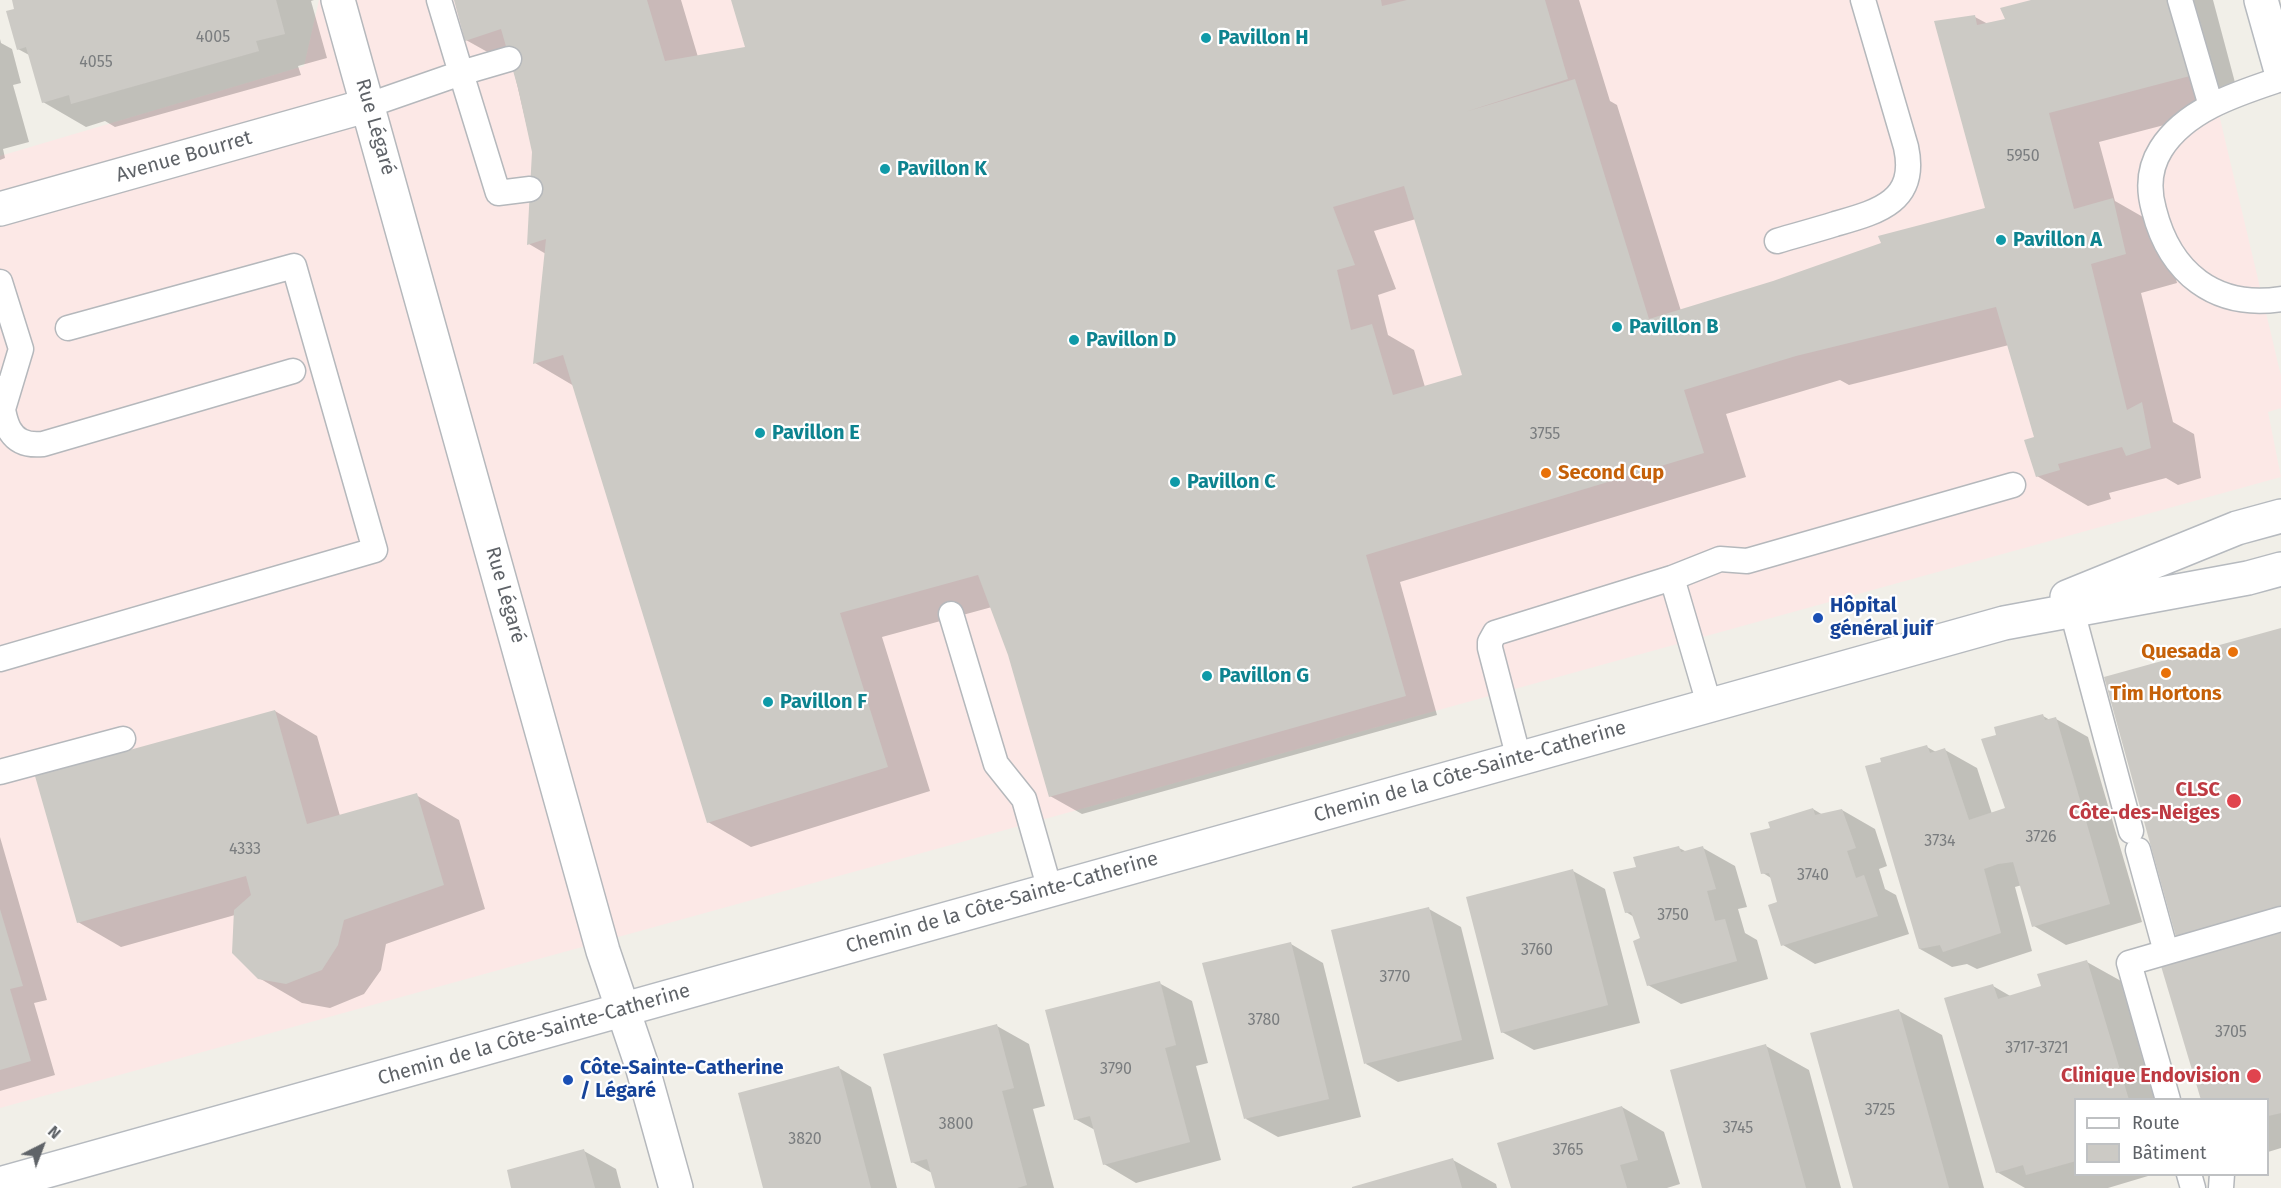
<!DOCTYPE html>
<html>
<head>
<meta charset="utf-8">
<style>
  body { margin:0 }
  #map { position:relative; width:2281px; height:1188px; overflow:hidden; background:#f1efe8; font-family:"Fira Sans",sans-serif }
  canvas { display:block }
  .legend { position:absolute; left:2074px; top:1098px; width:195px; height:78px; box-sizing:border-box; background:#fff; border:2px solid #bfc1c3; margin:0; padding:8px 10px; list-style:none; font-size:18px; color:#5f6368 }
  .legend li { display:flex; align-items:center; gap:12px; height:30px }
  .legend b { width:30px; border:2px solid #bfc1c3 }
  .north { position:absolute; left:12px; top:1116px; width:60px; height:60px; -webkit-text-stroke:4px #fff; paint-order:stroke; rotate:42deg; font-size:16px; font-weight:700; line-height:24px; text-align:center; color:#5f6368 }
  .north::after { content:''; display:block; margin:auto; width:21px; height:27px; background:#5f6368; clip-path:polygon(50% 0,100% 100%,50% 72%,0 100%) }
</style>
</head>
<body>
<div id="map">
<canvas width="2281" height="1188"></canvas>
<ul class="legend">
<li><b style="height:8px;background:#fff"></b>Route</li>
<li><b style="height:16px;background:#cccac5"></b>Bâtiment</li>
</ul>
<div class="north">N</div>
</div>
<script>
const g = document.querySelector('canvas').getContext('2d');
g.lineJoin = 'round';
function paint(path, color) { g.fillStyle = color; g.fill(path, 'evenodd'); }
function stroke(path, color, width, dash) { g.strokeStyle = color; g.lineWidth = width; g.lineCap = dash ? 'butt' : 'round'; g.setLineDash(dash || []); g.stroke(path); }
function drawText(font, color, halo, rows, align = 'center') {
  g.font = font + ' "Fira Sans",sans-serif'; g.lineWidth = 4.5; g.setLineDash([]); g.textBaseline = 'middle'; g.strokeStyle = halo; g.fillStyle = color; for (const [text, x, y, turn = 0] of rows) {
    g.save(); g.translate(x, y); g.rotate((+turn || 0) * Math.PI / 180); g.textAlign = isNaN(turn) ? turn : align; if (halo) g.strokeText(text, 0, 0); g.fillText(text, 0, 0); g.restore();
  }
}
const medical = new Path2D(`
  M319,0H2186L2208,68L2281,376V408L2268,412L2281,477L0,1108V156L304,66Z`);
const shadow = new Path2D(`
  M13,0H314L311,1L327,58L298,66L301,75L115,127L105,121L86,127L43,102L29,55L18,49L16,10Z
  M455,0H681L698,57L746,48L732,0H1579L1610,101L1617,105L1681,311L1774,283L1987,209L1975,17L1988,24L2007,20L2037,0H2213L2241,105L2099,142L2115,201L2164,229L2177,283L2141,293L2173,422L2194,434L2201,478L2178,485L2166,478L2109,493L2111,499L2088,506L2037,476L2036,438L2009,345L1849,385L1840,380L1726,414L1746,477L1400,582L1437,715L1082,814L1050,796L1010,655L992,607L882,637L930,791L751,847L708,822L574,386L535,363L546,254L529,244L533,152L512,63L509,64L466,40ZM1416,219L1464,376L1425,387L1414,350L1388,335L1378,295L1396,289L1374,231Z
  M0,39L1,43L12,49L21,83L13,85L29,142L3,149L5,158L0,160Z
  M2281,630V1148L2268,1152V1100L2209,954L2178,936Z
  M275,711L317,736L340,816L416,795L459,820L485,909L386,944L381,970L364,994L330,1008L302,1003L259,978L235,915L121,947L78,922Z
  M2043,716L2050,720L2056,719L2088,737L2142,922L2066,945L2034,926L2022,885L2015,887L2032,951L1977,969L1967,964L1952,967L1920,949L1927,747L1936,752L1945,750L1977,768L1992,814L2007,809L1998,736Z
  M1813,809L1823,815L1842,810L1875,829L1887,866L1879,869L1885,889L1896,895L1909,934L1815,964L1783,945L1779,903L1771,878L1763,873L1772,830Z
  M0,837L47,1000L34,1003L55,1075L0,1091Z
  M1679,848L1687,852L1703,848L1735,866L1747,907L1738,909L1745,933L1757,940L1768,979L1681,1004L1648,985L1642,939L1634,917L1626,912L1637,868Z
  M1573,871L1605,889L1640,1023L1534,1050L1502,1032Z
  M1429,909L1461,927L1494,1059L1398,1082L1366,1064Z
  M1291,944L1323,963L1361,1117L1278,1137L1246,1119Z
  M2087,962L2130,986L2163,1100H2076V1174H2147L2148,1176L2108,1188H2025L1997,1172L1993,986L2012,997L2043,987Z
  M1159,983L1192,1001L1208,1063L1196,1066L1221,1160L1136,1183L1104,1164L1095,1130L1075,1119Z
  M1899,1011L1942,1035L1984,1188H1855Z
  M997,1026L1029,1044L1045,1106L1033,1109L1054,1188H936L932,1173L912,1162Z
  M1766,1046L1809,1070L1841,1188H1704Z
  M839,1068L871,1087L897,1188H765Z
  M1622,1107L1664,1132L1680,1184L1667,1188H1513Z
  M584,1151L616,1169L621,1188H513Z
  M1453,1160L1496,1184L1497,1188H1355Z`);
const building = new Path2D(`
  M12,0H276L285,34L256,41L259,51L71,104L69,95L42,103L26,47L17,50L6,11L14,9Z
  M454,0H647L665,61L745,47L731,0H1381L1382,6L1407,0H1545L1568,79L1465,112L1575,79L1649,319L1773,281L1881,243L1878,236L1985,208L1934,21L1975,15L1977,25L2005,19L2000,8L2031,0H2170L2190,76L2049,113L2074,209L2113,198L2126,254L2091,264L2127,410L2142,402L2151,448L2126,456L2122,447L2058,464L2060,470L2036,477L2024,440L2034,437L1996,307L1796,356L1684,390L1704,453L1366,555L1406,696L1049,797L1008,655L978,575L840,613L888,767L707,823L563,355L533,364L546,239L527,245L532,152L518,88L501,29L465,41ZM1404,186L1462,375L1393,395L1372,324L1351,330L1337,270L1355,265L1333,207Z
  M2281,628V909L2176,937L2104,677Z
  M275,710L307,824L417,793L444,885L344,920L338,945L322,970L286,984L258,979L232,953L234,910L251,895L246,876L77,923L35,776Z
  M2043,714L2045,720L2056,717L2110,904L2032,927L2013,862L1998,864L1984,869L2001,933L1943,952L1940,945L1919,949L1865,766L1881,762L1880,758L1927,745L1930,753L1945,748L1969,820L2005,808L1981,739L1996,735L1994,727Z
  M1813,808L1815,815L1842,809L1856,848L1847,851L1856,878L1864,875L1878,916L1781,946L1768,905L1777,902L1769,873L1761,874L1750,833L1770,828L1768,822Z
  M1679,846L1681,852L1703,846L1716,889L1707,891L1715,921L1725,919L1737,961L1647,986L1633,941L1640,938L1631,912L1625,913L1613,872L1636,867L1633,857Z
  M1573,869L1608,1005L1501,1033L1466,897Z
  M1429,907L1462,1040L1364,1064L1331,930Z
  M0,909L23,986L10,989L31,1061L0,1070Z
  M2281,932V1113L2268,1116V1100H2201L2161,966Z
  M1291,942L1329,1099L1244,1119L1202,963Z
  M2087,960L2129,1100H2076V1161L2026,1175L2023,1165L1996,1173L1944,998L1993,984L1998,999L2041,986L2037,974Z
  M1160,981L1176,1045L1165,1048L1190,1142L1103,1165L1090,1116L1074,1120L1045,1010Z
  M1899,1009L1949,1188H1853L1810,1033Z
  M997,1024L1014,1088L1002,1091L1027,1185L1017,1188H935L927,1159L911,1163L883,1054Z
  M1766,1044L1806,1188H1702L1670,1070Z
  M839,1066L871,1188H763L738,1093Z
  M1622,1106L1638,1160L1620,1165L1627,1188H1511L1497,1143Z
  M584,1149L595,1188H511L507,1170Z
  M1453,1158L1462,1188H1352V1187Z`);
const service = new Path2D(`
  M2180,0L2211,106
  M509,59L461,73L498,193L530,189
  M2281,79C2239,93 2186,109 2161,149C2149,168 2148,189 2154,210C2170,273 2215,309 2281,299
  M369,105L461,73L439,0
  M1777,241C1797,235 1816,230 1835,224C1877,212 1918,202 1906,147L1863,0
  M0,282L21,349L3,409
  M0,388C3,417 6,448 43,444L293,371
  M1672,578L1720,559L1747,561L2013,485
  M2068,596L2131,831
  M951,614L996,764L1024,799L1050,890
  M0,659L375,550L294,266L68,328
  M1519,759L1490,648V642L1495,633L1672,578L1709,704
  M0,772L123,739
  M2138,850L2166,952
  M2168,1100L2129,963L2281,919
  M2189,1174L2193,1188
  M2221,1188L2222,1174`);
const minor = new Path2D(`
  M338,0L603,951L642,1066L676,1188
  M0,209L369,105`);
const secondary = new Path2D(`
  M2261,0L2281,71
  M2067,597L2237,528L2281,516
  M0,1184L2004,623L2248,578L2281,569`);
const markers = [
  [1206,38,6,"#0f9aa8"],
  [885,169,6,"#0f9aa8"],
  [2001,240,6,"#0f9aa8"],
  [1617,327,6,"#0f9aa8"],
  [1074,340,6,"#0f9aa8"],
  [760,433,6,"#0f9aa8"],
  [1546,473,6,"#e8710a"],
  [1175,482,6,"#0f9aa8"],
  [1818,618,6,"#1a4fb4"],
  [2233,652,6,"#e8710a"],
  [2166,673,6,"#e8710a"],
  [1207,676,6,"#0f9aa8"],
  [768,702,6,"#0f9aa8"],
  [2234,801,8,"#e0444e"],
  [2254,1076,8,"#e0444e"],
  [568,1080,6,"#1a4fb4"]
];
const numberNames = [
  ["4005",213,38],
  ["4055",96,63],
  ["5950",2023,157],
  ["3755",1545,435],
  ["3726",2041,838],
  ["3734",1940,842],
  ["4333",245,850],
  ["3740",1813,876],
  ["3750",1673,916],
  ["3760",1537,951],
  ["3770",1395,978],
  ["3780",1264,1021],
  ["3705",2231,1033],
  ["3717-3721",2037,1049],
  ["3790",1116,1070],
  ["3725",1880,1111],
  ["3800",956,1125],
  ["3745",1738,1129],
  ["3820",805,1140],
  ["3765",1568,1151]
];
const cultureNames = [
  ["Pavillon H",1218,38],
  ["Pavillon K",897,169],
  ["Pavillon A",2013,240],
  ["Pavillon B",1629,327],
  ["Pavillon D",1086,340],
  ["Pavillon E",772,433],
  ["Pavillon C",1187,482],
  ["Pavillon G",1219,676],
  ["Pavillon F",780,702]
];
const streetNames = [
  ["Rue Légaré",375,127,74],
  ["Avenue Bourret",184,157,-16],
  ["Rue Légaré",505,595,74],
  ["Chemin de la Côte-Sainte-Catherine",1470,772,-16],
  ["Chemin de la Côte-Sainte-Catherine",1002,903,-16],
  ["Chemin de la Côte-Sainte-Catherine",534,1035,-16]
];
const foodNames = [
  ["Second Cup",1558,473],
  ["Quesada",2221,652,"right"],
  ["Tim Hortons",2166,694,"center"]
];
const transitNames = [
  ["Hôpital",1830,606],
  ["général juif",1830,629],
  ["Côte-Sainte-Catherine",580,1068],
  ["/ Légaré",580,1091]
];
const healthNames = [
  ["CLSC",2220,790],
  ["Côte-des-Neiges",2220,813],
  ["Clinique Endovision",2240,1076]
];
paint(medical, '#fce8e6');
paint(shadow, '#0003');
paint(building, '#cccac5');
stroke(service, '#b5b8bc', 27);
stroke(minor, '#b5b8bc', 36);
stroke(secondary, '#b6babf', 36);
stroke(service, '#fff', 24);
stroke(minor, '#fff', 33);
stroke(secondary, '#fff', 33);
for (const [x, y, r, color] of markers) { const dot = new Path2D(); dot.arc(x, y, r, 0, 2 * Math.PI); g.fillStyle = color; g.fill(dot); stroke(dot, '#fff', 2); }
drawText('16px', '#7a7d7f', null, numberNames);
drawText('bold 20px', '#0d838f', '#fff', cultureNames, 'left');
drawText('20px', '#5f6368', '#fff', streetNames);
drawText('bold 20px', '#c56008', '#fff', foodNames, 'left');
drawText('bold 20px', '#164399', '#fff', transitNames, 'left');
drawText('bold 20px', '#be3a42', '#fff', healthNames, 'right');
</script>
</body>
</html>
